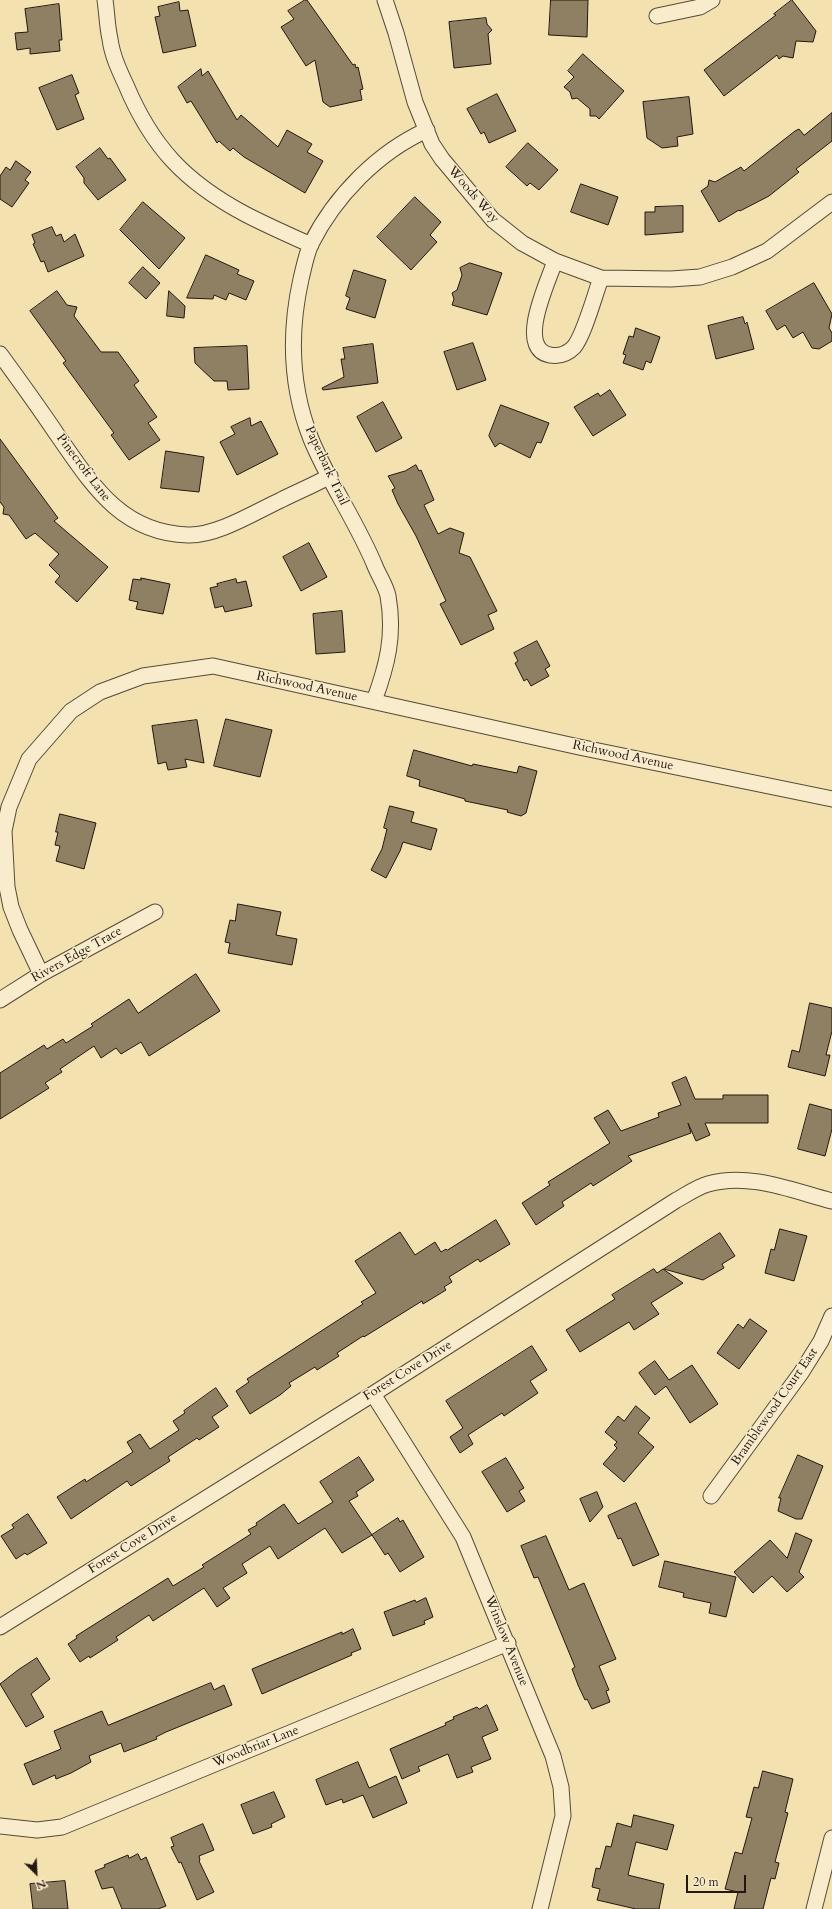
<!DOCTYPE html>
<html>
<head>
<meta charset="utf-8">
<style>
  body { margin:0 }
  #map { position:relative; width:832px; height:1909px; overflow:hidden; background:#f4e1b0; font-family:Cardo,serif }
  canvas { display:block }
  .north { position:absolute; left:16px; top:1853px; width:40px; height:40px; -webkit-text-stroke:3px #f8eccc; paint-order:stroke; rotate:156deg; font-size:11px; font-weight:700; line-height:16px; text-align:center; color:#23170f }
  .north::after { content:''; display:block; margin:auto; width:14px; height:18px; background:#23170f; clip-path:polygon(50% 0,100% 100%,50% 72%,0 100%) }
  .scale { position:absolute; left:686px; top:1875px; width:60px; height:18px; box-sizing:border-box; border:2px solid #23170f; border-top:0; padding-left:5px; font-size:12px; line-height:14px; white-space:nowrap; color:#23170f; -webkit-text-stroke:3px #f8eccc; paint-order:stroke }
</style>
</head>
<body>
<div id="map">
<canvas width="832" height="1909"></canvas>
<div class="north">N</div>
<div class="scale">20 m</div>
</div>
<script>
const g = document.querySelector('canvas').getContext('2d');
g.lineJoin = 'round';
function paint(path, color) { g.fillStyle = color; g.fill(path, 'evenodd'); }
function stroke(path, color, width, dash) { g.strokeStyle = color; g.lineWidth = width; g.lineCap = dash ? 'butt' : 'round'; g.setLineDash(dash || []); g.stroke(path); }
function drawText(font, color, halo, rows, align = 'center') {
  g.font = font + ' Cardo,serif'; g.lineWidth = 3; g.setLineDash([]); g.textBaseline = 'middle'; g.strokeStyle = halo; g.fillStyle = color; for (const [text, x, y, turn = 0] of rows) {
    g.save(); g.translate(x, y); g.rotate((+turn || 0) * Math.PI / 180); g.textAlign = isNaN(turn) ? turn : align; if (halo) g.strokeText(text, 0, 0); g.fillText(text, 0, 0); g.restore();
  }
}
const building = new Path2D(`
  M305,0H307L353,65L355,64L356,68L358,67L363,89L360,90L362,100L330,107L323,102L315,60L306,66L281,27L294,19L288,11Z
  M551,0H588L587,37L549,35Z
  M792,0L816,31L813,42L796,41L793,58L783,56L779,59L777,55L724,96L704,70L776,15L774,14Z
  M179,2L180,11L188,10L196,46L163,53L155,17L160,16L158,7Z
  M59,4L62,40H59L60,51L30,54V48L17,50L15,33L28,32L25,9Z
  M486,18L487,24L492,30L488,34L491,64L454,68L449,22Z
  M583,54L624,91L599,119L596,116H590V109L577,98L572,99L570,92L564,87L574,77L568,71Z
  M201,69L202,76L208,71L237,120L241,115L278,147L287,130L312,144L307,152L323,161L305,193L244,157L233,148L230,151L219,141L217,143L191,101L187,103L178,87Z
  M72,75L79,93L75,95L84,119L57,130L39,88Z
  M497,94L516,131L489,143L484,132L481,134L467,109Z
  M689,97L693,134L677,137L678,146L662,148L647,138L643,102Z
  M832,113V141L796,169L799,172L769,196L740,211L739,210L719,222L701,191L708,186L709,180L715,182L741,167L744,171L795,131L799,129L804,135Z
  M528,143L558,170L539,190L530,183L527,186L506,167Z
  M100,148L108,159L110,158L126,180L98,200L84,183V178L76,167Z
  M16,161L31,172L25,180L29,183L12,207L0,199V176L6,167L10,170Z
  M581,184L618,197L608,225L571,212Z
  M415,197L441,222L430,235L437,242L411,270L377,237Z
  M143,202L185,238L159,269L120,230Z
  M683,206V232L645,235V212H655V207Z
  M52,227L56,236L61,234L64,242L75,234L84,256L48,272L44,261L41,262L33,244L35,243L32,235Z
  M206,255L239,270L237,274L254,281L246,300L229,293L226,300L214,295L213,299L187,298Z
  M470,263L502,273L487,315L452,305L454,299L452,293L457,290L462,275L460,268Z
  M143,267L160,283L146,299L129,283Z
  M354,270L386,280L375,318L346,309L350,298L346,296Z
  M814,283L832,314L829,328L832,333V341L819,349L812,348L803,332L793,338L785,325L777,330L766,311Z
  M57,291L67,305L77,307L74,316L101,352H118L139,381L134,385L157,417L148,423L160,440L129,460L111,435L114,433L63,363L66,361L30,311Z
  M169,291L185,306L184,318L167,316Z
  M743,317L745,324L747,322L754,349L716,359L708,326Z
  M636,328L660,337L651,363L646,361L643,370L623,363L626,355L623,354L629,336L633,337Z
  M473,343L486,380L457,390L444,352Z
  M373,344L378,383L323,390L322,388L344,377L341,359H345L343,348Z
  M247,346L249,389L228,390L227,381H214L195,363L194,348Z
  M610,390L626,415L593,436L574,407L598,393L600,396Z
  M383,402L402,438L376,452L357,417Z
  M501,405L549,423L541,443L537,442L530,458L500,443L495,447L489,436Z
  M250,418L251,426L261,421L278,454L237,475L220,442L235,434L231,427Z
  M0,439L58,518L54,521L108,567L77,602L55,582L60,576L49,565L59,554L35,533L26,539L9,515L3,514L4,507L0,502Z
  M166,451L204,457L199,492L161,488Z
  M416,465L419,471L421,470L434,500L424,505L438,534L450,528L464,533L459,553L470,557L497,611L488,615L494,629L461,645L440,604L446,601L416,536L398,504L392,490L395,488L388,476L405,471Z
  M309,543L327,577L301,591L283,557Z
  M141,578L170,584L163,614L136,609L138,602L129,600L133,579L141,580Z
  M236,579L237,583L246,581L252,606L225,612L223,606L215,608L210,588L218,586L217,584Z
  M342,611L345,652L316,654L313,614Z
  M537,641L550,666L545,669L549,676L531,686L527,679L524,681L515,663L518,661L514,653Z
  M226,719L272,730L260,777L214,766Z
  M197,720L204,763L185,759L187,767L168,770L166,762L158,764L152,726Z
  M414,750L472,766L473,764L517,773L519,766L537,771L526,813L521,816L507,812L508,810L465,801V799L419,786L420,780L407,776Z
  M390,806L414,812L411,822L437,829L431,850L403,842L400,851L386,878L371,870L382,849L387,829L384,828Z
  M60,814L96,823L84,869L56,861L60,846L55,845L58,832H56Z
  M238,904L281,912L276,935L297,939L292,965L228,953L230,943L225,942L230,920L235,921Z
  M196,974L220,1011L149,1056L141,1042L121,1054L116,1048L101,1058L94,1046L60,1069L62,1072L45,1083L49,1088L0,1119V1073L44,1045L47,1049L63,1039L66,1043L93,1026L91,1024L129,999L138,1013Z
  M810,1003L832,1008V1031L826,1055H830L825,1076L788,1067L792,1050L799,1052Z
  M686,1077L695,1099H723V1095H768V1123H705L710,1135L696,1141L688,1123L691,1133L628,1156L632,1161L593,1186L591,1183L562,1202L564,1206L536,1225L522,1203L550,1185L548,1182L610,1143L594,1118L608,1110L621,1131L659,1117L658,1113L681,1105L672,1083Z
  M810,1104L832,1110V1129L825,1156L798,1149Z
  M496,1220L510,1244L480,1262L478,1259L449,1277L452,1282L444,1287L446,1290L423,1304L422,1301L364,1337L363,1336L337,1353L339,1356L317,1370L315,1367L289,1383L291,1386L280,1395L250,1414L236,1391L249,1382L247,1379L363,1304L361,1302L376,1293L355,1261L400,1232L415,1255L435,1242L441,1252L446,1249L447,1250Z
  M780,1229L807,1236L794,1281L765,1273L771,1249L774,1250Z
  M720,1233L735,1256L722,1264L724,1268L703,1280L664,1269Z
  M654,1269L657,1273L663,1269L683,1283L651,1303L659,1314L634,1330L629,1322L580,1352L566,1330L615,1299L612,1295Z
  M750,1319L767,1331L739,1369L717,1353L738,1324L743,1328Z
  M532,1346L547,1370L530,1381L538,1393L504,1416L502,1413L468,1435L473,1444L460,1453L450,1437L463,1428L446,1401Z
  M655,1361L669,1380L692,1365L718,1404L690,1423L666,1386L655,1395L639,1373Z
  M216,1388L228,1406L212,1417L219,1427L199,1440L197,1438L168,1457L170,1461L131,1486L127,1481L71,1519L57,1497L85,1479L86,1482L133,1452L127,1442L140,1434L150,1449L179,1430L173,1421L185,1413L184,1411Z
  M636,1406L650,1418L638,1433L654,1447L624,1482L603,1464L617,1448L614,1445L617,1442L605,1432L618,1416L624,1421Z
  M798,1455L823,1466L802,1519H796L778,1511L781,1498H779Z
  M359,1457L374,1480L356,1492L358,1496L349,1501L372,1535L342,1553L325,1528L278,1559L270,1546L242,1564L247,1573L223,1588L230,1598L217,1607L204,1588L153,1621L149,1615L116,1637L118,1640L90,1658L89,1656L80,1662L68,1644L77,1638L76,1636L168,1578L173,1586L204,1567L202,1565L251,1534L248,1530L257,1525L256,1523L284,1504L298,1524L333,1502L320,1482Z
  M506,1458L524,1488L519,1491L525,1501L507,1512L482,1472Z
  M597,1492L603,1507L590,1522L580,1499Z
  M636,1503L659,1555L633,1566L621,1538L618,1539L608,1516Z
  M28,1514L47,1543L27,1555L25,1553L16,1559L1,1536L14,1528L12,1525Z
  M398,1518L400,1522L403,1520L424,1557L400,1572L388,1553L385,1555L372,1535Z
  M796,1533L812,1540L799,1572L804,1577L787,1592L772,1576L753,1593L734,1572L770,1540L787,1558Z
  M546,1536L569,1590L584,1583L616,1659L599,1666L609,1690L606,1691L610,1702L592,1709L587,1699L585,1700L578,1685L572,1669L575,1667L538,1577L534,1578L521,1546Z
  M665,1561L736,1577L726,1617L709,1613L711,1603L683,1597L684,1593L659,1587Z
  M426,1598L433,1617L424,1621L425,1624L393,1636L384,1612L415,1600L416,1602Z
  M353,1629L361,1649L351,1653L352,1655L262,1694L252,1669L342,1632V1634Z
  M37,1658L50,1679L31,1694L44,1717L26,1727L0,1684L18,1670Z
  M211,1683L214,1690L224,1685L232,1705L166,1732L156,1737L157,1739L124,1752L121,1743L89,1756L91,1762L71,1773L56,1779L55,1775L33,1785L24,1764L61,1749L54,1731L102,1711L108,1725Z
  M487,1705L498,1730L482,1737L491,1759L471,1767L473,1772L457,1778L448,1754L418,1767L420,1771L402,1779L390,1749L446,1725L445,1723L454,1719L453,1717L477,1707L479,1709Z
  M358,1762L369,1788L396,1776L407,1803L373,1818L363,1795L343,1803L342,1799L326,1805L316,1780Z
  M763,1771L793,1779L785,1812L788,1813L775,1862L779,1863L775,1879L771,1878L763,1909H734L738,1892L725,1889L735,1852L742,1854L752,1818L746,1817L754,1787L758,1788Z
  M274,1792L285,1817L271,1824L272,1827L253,1834L241,1805Z
  M634,1815L674,1825L667,1850L636,1842L628,1875L664,1884L659,1909H636L597,1900L600,1889L592,1887L596,1868L600,1869L606,1846L611,1847L617,1823L631,1827Z
  M203,1824L214,1850L199,1856L200,1860L199,1861L214,1892L197,1900L181,1862L179,1863L171,1847L174,1846L171,1838Z
  M138,1854L141,1860L146,1857L166,1906L158,1909H122L113,1887L102,1889L95,1871L105,1867L104,1865L128,1855L129,1858Z
  M65,1881L68,1909H33L30,1884Z`);
const street = new Path2D(`
  M105,0C107,13 107,26 110,39C112,55 119,70 126,85C152,147 185,182 245,214C266,225 289,235 311,245
  M385,0L396,33L415,102L432,144L442,159L493,220L522,243L555,261L601,278L671,279L700,277L732,267L767,251L832,202
  M657,16L700,7L712,0
  M555,261C549,280 515,349 550,355C560,357 567,354 574,347C584,335 595,294 601,278
  M0,354C19,380 38,406 56,433C91,483 120,533 188,535C217,536 255,512 281,500C297,492 314,485 330,476
  M374,701C387,666 395,635 388,596C386,586 379,576 375,566C357,522 329,483 311,439C290,386 289,333 301,279C304,267 306,255 311,244C335,196 378,152 427,130
  M41,974L20,930L11,907L7,887L4,831L9,807L29,759L71,711L100,692L143,676L213,666L579,747L832,799
  M0,1000L41,974L155,912
  M373,1394L463,1537L553,1756L561,1787L563,1816L540,1909
  M711,1496L801,1373L821,1341L832,1316
  M0,1627L373,1394L675,1201C686,1195 697,1187 708,1184C749,1172 793,1191 832,1201
  M0,1826L37,1830L62,1827L508,1643
  M814,1909L832,1838`);
const streetNames = [
  ["Woods Way",473,195,49],
  ["Paperbark Trail",326,466,65],
  ["Pinecroft Lane",83,468,53],
  ["Richwood Avenue",307,687,12],
  ["Richwood Avenue",623,756,12],
  ["Rivers Edge Trace",77,955,-29],
  ["Forest Cove Drive",408,1371,-32],
  ["Bramblewood Court East",775,1407,-55],
  ["Forest Cove Drive",133,1544,-32],
  ["Winslow Avenue",506,1641,68],
  ["Woodbriar Lane",256,1747,-22]
];
paint(building, '#908063');
stroke(building, '#23170f', 1);
stroke(street, '#574a37', 17);
stroke(street, '#f8eccc', 15);
drawText('13px', '#23170f', '#f8eccc', streetNames);
</script>
</body>
</html>
